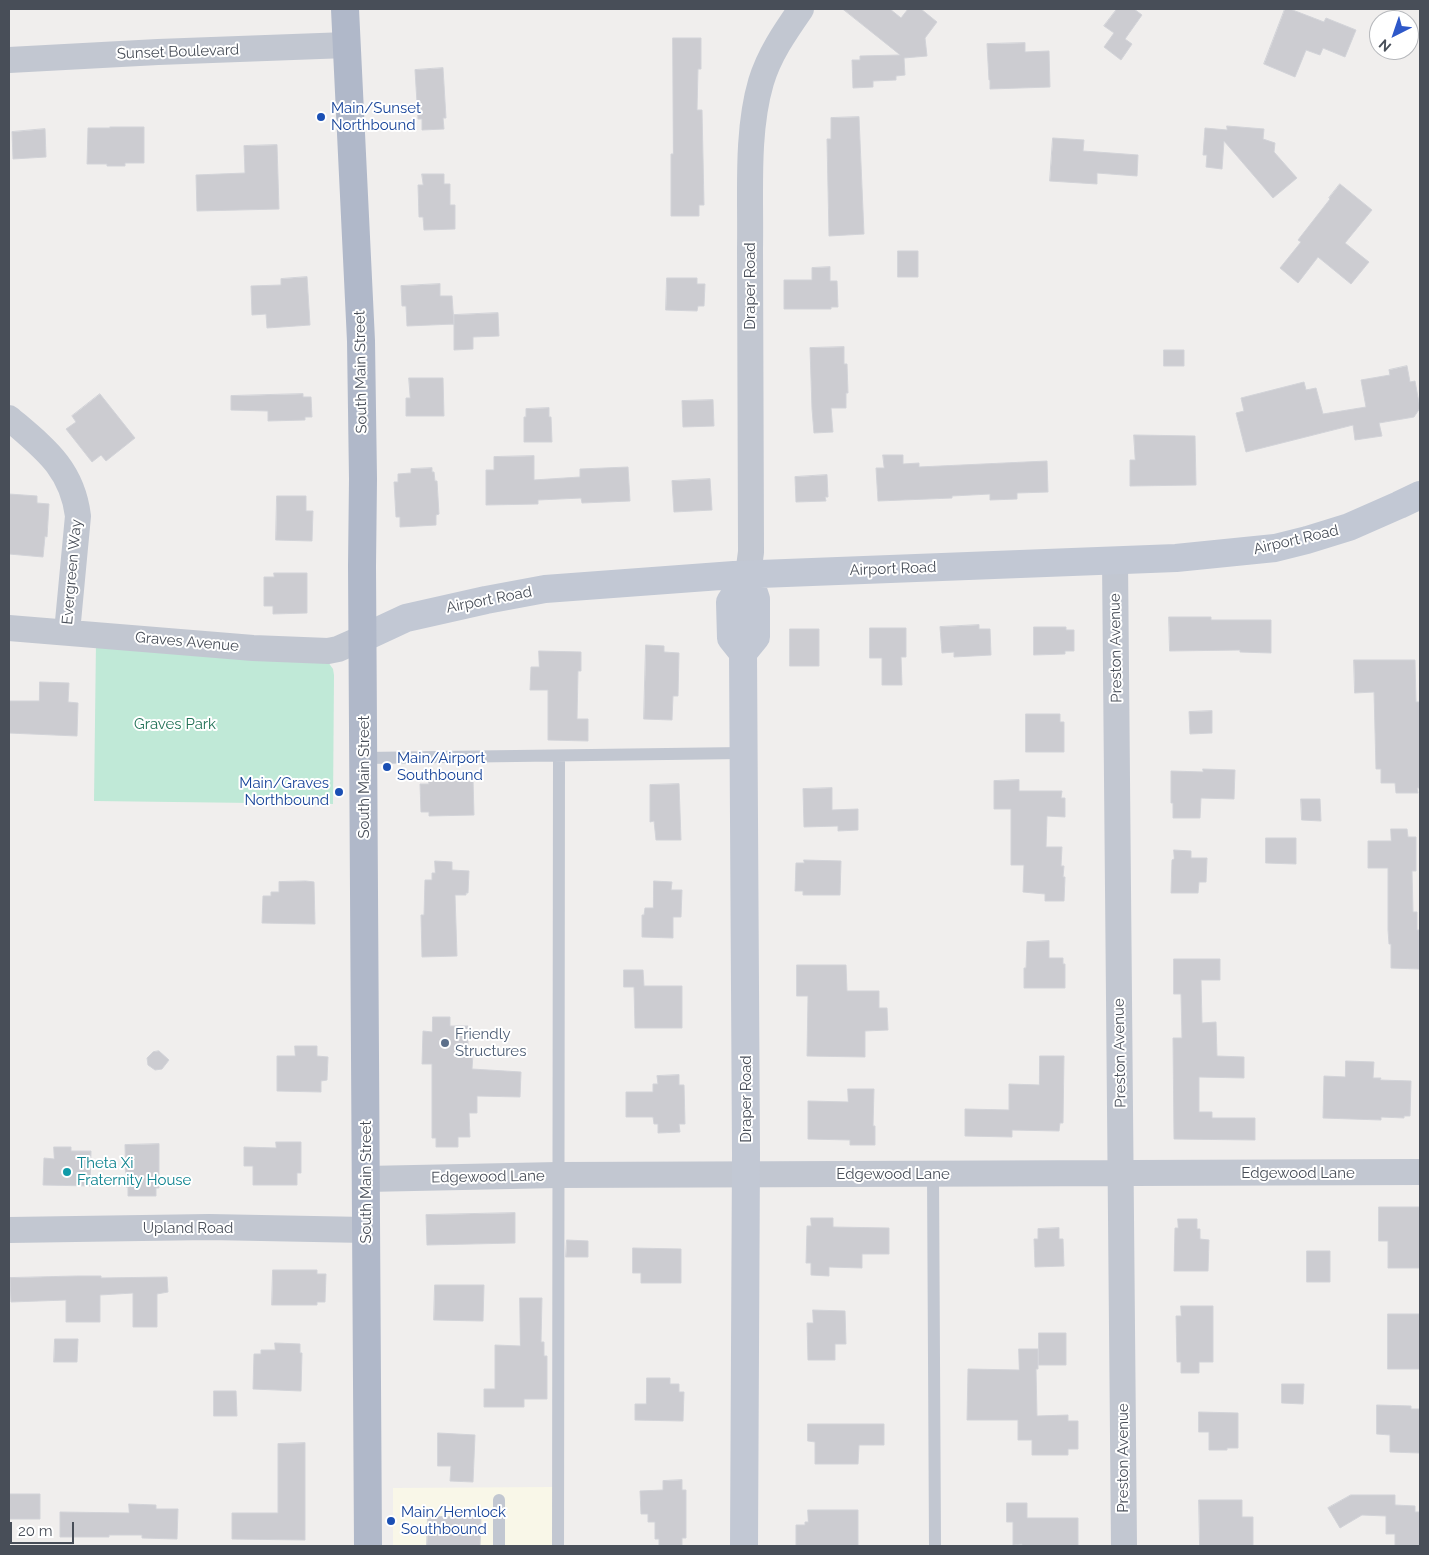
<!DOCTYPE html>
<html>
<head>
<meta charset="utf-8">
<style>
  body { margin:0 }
  #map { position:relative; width:1429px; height:1555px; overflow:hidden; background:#f0eeed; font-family:Raleway,sans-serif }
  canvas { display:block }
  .frame { position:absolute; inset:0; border:10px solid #484e58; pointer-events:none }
  .north { position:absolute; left:1369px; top:10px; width:50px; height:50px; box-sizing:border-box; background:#fff; border:1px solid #b6b8bc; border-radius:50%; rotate:221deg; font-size:14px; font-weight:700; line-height:20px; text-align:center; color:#484e58 }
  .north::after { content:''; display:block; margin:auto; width:18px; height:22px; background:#2e58c9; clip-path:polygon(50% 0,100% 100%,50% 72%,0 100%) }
  .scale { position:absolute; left:10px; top:1522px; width:64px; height:22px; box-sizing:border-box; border:2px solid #484e58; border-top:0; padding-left:6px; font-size:15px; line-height:18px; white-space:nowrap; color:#484e58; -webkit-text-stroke:4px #fff; paint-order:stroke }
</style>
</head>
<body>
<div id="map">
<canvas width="1429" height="1555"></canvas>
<div class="frame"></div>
<div class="north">N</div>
<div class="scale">20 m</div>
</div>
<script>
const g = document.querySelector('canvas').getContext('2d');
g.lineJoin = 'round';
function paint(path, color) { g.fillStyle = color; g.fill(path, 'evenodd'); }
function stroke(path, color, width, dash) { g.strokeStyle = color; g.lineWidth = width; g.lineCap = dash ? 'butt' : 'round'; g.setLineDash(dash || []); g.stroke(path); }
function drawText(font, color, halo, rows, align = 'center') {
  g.font = font + ' Raleway,sans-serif'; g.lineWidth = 4; g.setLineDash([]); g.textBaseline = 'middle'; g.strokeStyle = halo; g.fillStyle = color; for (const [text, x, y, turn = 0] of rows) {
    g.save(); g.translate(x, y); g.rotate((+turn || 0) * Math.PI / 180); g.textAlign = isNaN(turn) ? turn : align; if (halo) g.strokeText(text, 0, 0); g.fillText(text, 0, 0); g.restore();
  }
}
const commercial = new Path2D(`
  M553,1487L552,1546H393V1488Z`);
const green = new Path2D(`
  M96,641L328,662L333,669L334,675L333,804L94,801Z`);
const building = new Path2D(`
  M843,9H890L901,18L908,9H921L937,22L925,38L927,56L904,58L905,75L896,76V80L873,81V87L853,88L852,60H860V56L900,55Z
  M1117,9H1134L1142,15L1125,39L1132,44L1121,60L1104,47L1114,33L1104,26Z
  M1285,9H1290L1324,22L1326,18L1356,30L1345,57L1323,48L1320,55L1306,50L1295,77L1264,64Z
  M673,38H701V69H698L697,110H702L704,205H699V216H671V154H673Z
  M1025,43V52L1049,51L1050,87L990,89V80H989L987,44Z
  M443,68L446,118H443L444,129L422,130V119H418L415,70Z
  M859,117L864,234L829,236L827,139H831V118Z
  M1227,126L1264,129L1263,139L1275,143L1274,152L1297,178L1273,198L1224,141L1222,169L1206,167L1207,155H1203L1205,128L1227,130Z
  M110,127H144V163H125V166H107V164H87L88,128H110Z
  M45,129L46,157L13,159L12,132Z
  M1053,138L1084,140L1083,151L1138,155L1137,176L1097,173V184L1050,181Z
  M277,145L279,209L197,211L196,175L245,173L244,146Z
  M422,174H444V184H450V205H455V229L424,230L423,217H419L418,185H423Z
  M1340,184L1372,210L1345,243L1369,262L1351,284L1318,257L1298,283L1280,268L1301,242L1298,240L1330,199L1329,198Z
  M898,251H918V277H898Z
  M830,267V281H837L838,307H831V309H784V280H812V268Z
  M307,277L310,325L267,328L266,314L252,315L251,286L281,285V279Z
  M667,278H697V284H705L704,306H698L697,311L666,310Z
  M440,284V296H452L454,324L407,326L406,306H402L401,286Z
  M498,313L499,336L473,337V349L454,350V315Z
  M844,347V364H847L848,393H846V408H831L833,432L814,433L812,409L810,348Z
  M1164,350H1184V366H1164Z
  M1407,366L1410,382L1415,381L1420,408L1414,417L1379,423L1382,436L1355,440L1353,425L1246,452L1236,413L1244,411L1241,398L1304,382L1306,390L1316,388L1323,414L1366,407L1361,380L1390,375L1389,370Z
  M409,378H443L444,416H406V398H410Z
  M100,394L135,438L106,461L101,455L92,462L66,429L76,422L72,416Z
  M303,394V397H311L312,417H305V420L268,421V411L231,410V396Z
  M713,400L714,426L683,427L682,401Z
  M549,408V417H551L552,442H524V417H526V409Z
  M1134,435L1195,436L1196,485L1130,486V460H1135Z
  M883,455H903V464L919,463V467L1047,461L1048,492L1017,493V499L990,500V494L952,496V498L878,501L876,468H884Z
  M534,456V480L580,477V469L628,467L630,501L582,503L581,498L538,500V504L486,505V470H494V457Z
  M432,468V472H434L435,481H437L439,514L436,515V525L400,527V517H396L394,482H398V474L411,473V469Z
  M827,475L828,497H825L826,501L796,502L795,477Z
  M710,479L712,510L674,512L672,481Z
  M9,494L37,496V503L49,504L47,537L45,536L43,557L9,554Z
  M277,496H306V511H313L312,541L276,540Z
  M274,573H307V613L273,614V606H264V577H274Z
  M1169,617H1211V620H1271V653L1240,652V650L1170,651Z
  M979,625V629H990L991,655L954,657V652L942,653L940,627Z
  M1034,627H1066V630H1074V651H1065V654L1034,655Z
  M870,628H906V657H901L902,685H882V658H870Z
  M790,629H819V666H790Z
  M646,645L664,646V652L679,653L678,696H673L672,720L644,719Z
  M539,651L581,652V671H578L577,719H588V741L548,740V690H530L531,667H539Z
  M1354,660H1415L1416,702H1420V765L1419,788H1417L1418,793H1396L1395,783H1381V769H1376L1374,692L1355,693Z
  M40,682L69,683L68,702L78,703L77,736L9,733V701H39Z
  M1212,711V733L1190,734L1189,712Z
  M1026,714H1060V722H1064V752H1026Z
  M1203,769L1235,770L1234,799L1201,798L1200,818H1173V803H1171V771L1203,772Z
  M473,779L474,815L429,816V812H421L420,784H429L428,780Z
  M1019,780V791H1062L1061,798H1065V817L1047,816L1046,847H1062L1061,866H1064L1063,877H1065L1064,901H1045V894L1023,892L1024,865H1011V809H994V781Z
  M679,784L681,840H656L654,821L650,822V785Z
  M832,788V810L858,809V830L838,831V826L804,827L803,789Z
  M1301,799H1320L1321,821L1302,820Z
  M1391,829H1407L1408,837H1416V871H1412L1413,912H1417V930H1419V969L1391,968V944H1389L1388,930V868H1368V841H1391Z
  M1266,838H1296V864L1266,863Z
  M1174,850L1191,851V858H1207L1206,882H1199L1198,893H1171L1172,860L1174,859Z
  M804,860L841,861L840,895H803V891H795L796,863H804Z
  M435,861L452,862V870L469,871L468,893H466V895H455L457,956L422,957L421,915H424L425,880H432V873H435Z
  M306,881L314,882L315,924L262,923L263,896H271V892H279V882Z
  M654,881L672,882L671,890H682L681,917H673V938L642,937V915H644L645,908H653Z
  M1049,941V958H1063V964H1065V988H1024V968H1026L1027,942Z
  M1174,959H1220V980H1201L1202,1023L1216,1022L1217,1056L1244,1057V1078L1199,1077V1112H1212V1118H1255V1140L1174,1139L1173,1038H1182L1181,994H1174Z
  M797,965H846L847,991H879V1008H887L888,1030L865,1031V1057L807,1056L808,996H797Z
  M624,970H643L644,986H682V1028H635L634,987H624Z
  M433,1017H450V1026H468V1054H473L472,1069L521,1072L520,1097L477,1096V1113H469L470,1137H458V1147H436V1138H432V1064H422L423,1031L432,1032Z
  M295,1046H317V1056L328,1057L327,1080L321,1081V1092L277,1091V1056H295Z
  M159,1051L169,1060L162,1069L155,1070L148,1065L147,1058L153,1052Z
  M1040,1056H1064L1063,1123H1060L1059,1131L1012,1130V1137L965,1136V1109L1009,1110V1084L1039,1085Z
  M1346,1061L1374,1062L1373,1078H1381L1380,1080L1411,1081L1410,1116H1404V1118L1381,1117V1120L1323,1118L1324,1076L1345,1077Z
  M679,1075V1085H684L685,1124H679L680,1132L658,1133V1124H654L653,1117H626V1092H653V1084H658L657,1076Z
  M848,1089H874L873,1126H875V1145H850V1140L808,1139V1101L848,1102Z
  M276,1142H301V1173H297V1185H253V1166H244V1147L276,1148Z
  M159,1144V1188H156V1196H128V1187H126L125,1145Z
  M54,1147H71V1151H91L90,1186L43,1185L44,1158L54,1159Z
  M1379,1207H1420V1268H1388V1241H1379Z
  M515,1213V1243L427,1245L426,1215Z
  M811,1218H833V1227L889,1228V1254H862V1268L829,1267V1276L811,1275V1263H806L807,1226H811Z
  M1178,1219H1197V1229H1200V1239L1209,1240L1208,1271H1174L1175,1228H1178Z
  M1059,1228V1239H1063L1064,1266L1035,1267L1034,1239H1038V1229Z
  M567,1240L588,1241V1257H566Z
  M633,1248L681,1249V1283H641V1273H633Z
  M1307,1251H1330V1282H1307Z
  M273,1270H317V1274H326L325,1302H317V1305H272Z
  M77,1276H101V1278L167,1277L168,1292L157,1294V1327H133V1293L100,1295V1322H66V1300L11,1302L10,1278Z
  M435,1285H484L483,1321L434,1320Z
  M520,1298H542L541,1342H544V1356H547V1399H524V1407H484V1389H495V1345L520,1346Z
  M1181,1306H1213V1362H1199V1373H1181V1362H1177L1176,1316H1181Z
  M813,1310L845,1311L846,1344H835V1360H808L807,1323H813Z
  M1388,1314H1420V1369H1388Z
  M1039,1333H1066V1365H1039Z
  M55,1339H78L77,1362H54Z
  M275,1343L300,1344V1353H302L301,1391L253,1389L254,1354H261V1350H275Z
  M1019,1349H1038V1369H1036L1037,1416L1068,1415V1421H1078V1449H1068V1455H1032V1440H1018V1420H967L968,1369L1019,1370Z
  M647,1378H670V1384H679V1392H684L683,1421L635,1420V1404H646Z
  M1282,1384H1304L1303,1404L1282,1403Z
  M214,1391H236L237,1416H214Z
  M1377,1405L1411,1406V1409H1420V1453L1390,1452V1435L1377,1434Z
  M1199,1412L1238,1413V1448H1227V1450H1209V1432H1199Z
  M808,1424H884V1445H859L858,1464H815V1442L808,1441Z
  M438,1433L475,1435L473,1482L450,1481L451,1466H438Z
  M305,1443V1540L232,1539V1513H278V1444Z
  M682,1480V1490H686V1538H682V1546H659V1539H655V1522H648V1514H641L640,1491L663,1490V1481Z
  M9,1494H40V1519H9Z
  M1351,1495H1395V1505L1415,1506V1512H1420V1546H1395V1534H1386V1516L1362,1515L1340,1528L1328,1508Z
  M1199,1500H1242V1517H1253V1546H1200Z
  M1007,1503H1027V1518H1078V1546H1022V1544L1013,1545V1522H1007Z
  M129,1504L156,1505V1509H178L177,1539L142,1538V1535H109V1537H60V1512L129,1513Z
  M808,1510H858V1546H796V1525H805V1522H808Z
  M428,1516L481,1518L480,1546H427Z`);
const lane = new Path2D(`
  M364,758L743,753
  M933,1174L935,1546
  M499,1500V1546
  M558,1546L559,756`);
const street = new Path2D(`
  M9,60L158,52L347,45
  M9,418C44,448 72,468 78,516L67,632
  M1115,560L1124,1546
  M748,575L751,552C751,451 750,349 750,248C751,195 746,133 761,82C769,55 785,32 801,9
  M9,628L253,648L328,651L338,649L363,638
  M366,1179L558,1175L1420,1172
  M9,1230L209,1227L366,1230`);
const secondary = new Path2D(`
  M363,638L406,618L486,600L545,589L734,575L1176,558L1275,548L1307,540L1349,527L1399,505L1420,495
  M743,653L756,637V599L748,575
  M744,1546L746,1154L743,653L731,638L730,602L748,575`);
const primary = new Path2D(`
  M345,9L361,341L363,479L362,566L368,1546`);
const markers = [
  [321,117,5,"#1a4fb4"],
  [387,767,5,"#1a4fb4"],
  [339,792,5,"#1a4fb4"],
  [445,1043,5,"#5c6f8a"],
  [67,1172,5,"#0f9aa8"],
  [391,1521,5,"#1a4fb4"]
];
const streetNames = [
  ["Sunset Boulevard",178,52,-2],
  ["Draper Road",750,286,-90],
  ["South Main Street",361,372,-91],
  ["Airport Road",1296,540,-13],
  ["Airport Road",893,569,-2],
  ["Evergreen Way",72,572,-85],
  ["Airport Road",489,600,-11],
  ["Graves Avenue",187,642,5],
  ["Preston Avenue",1116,648,-91],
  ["South Main Street",364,777,-90],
  ["Preston Avenue",1120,1053,-91],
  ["Draper Road",746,1099,-90],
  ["Edgewood Lane",1298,1173],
  ["Edgewood Lane",893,1174],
  ["Edgewood Lane",488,1177,-1],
  ["South Main Street",366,1182,-90],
  ["Upland Road",188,1228],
  ["Preston Avenue",1123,1458,-90]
];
const transitNames = [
  ["Main/Sunset",331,108],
  ["Northbound",331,125],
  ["Main/Airport",397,758],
  ["Southbound",397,775],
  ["Main/Graves",329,783,"right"],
  ["Northbound",329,800,"right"],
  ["Main/Hemlock",401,1512],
  ["Southbound",401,1529]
];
const parkNames = [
  ["Graves Park",175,724]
];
const serviceNames = [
  ["Friendly",455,1034],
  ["Structures",455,1051]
];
const cultureNames = [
  ["Theta Xi",77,1163],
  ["Fraternity House",77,1180]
];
paint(commercial, '#f9f7e8');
paint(green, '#c0e9d7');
paint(building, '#ccccd1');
stroke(building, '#d2d3d8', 1);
stroke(lane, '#c2c7d1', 12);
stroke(street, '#c2c7d1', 26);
stroke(secondary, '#c2c8d4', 28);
stroke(primary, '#b0b8c9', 28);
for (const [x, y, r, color] of markers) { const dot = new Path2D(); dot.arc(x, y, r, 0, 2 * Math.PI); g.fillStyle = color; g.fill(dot); stroke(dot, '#fff', 2); }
drawText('15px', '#484e58', '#fff', streetNames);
drawText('15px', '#164399', '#fff', transitNames, 'left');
drawText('15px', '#217156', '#fff', parkNames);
drawText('15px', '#4e5e75', '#fff', serviceNames, 'left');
drawText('15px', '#0d838f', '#fff', cultureNames, 'left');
</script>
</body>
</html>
